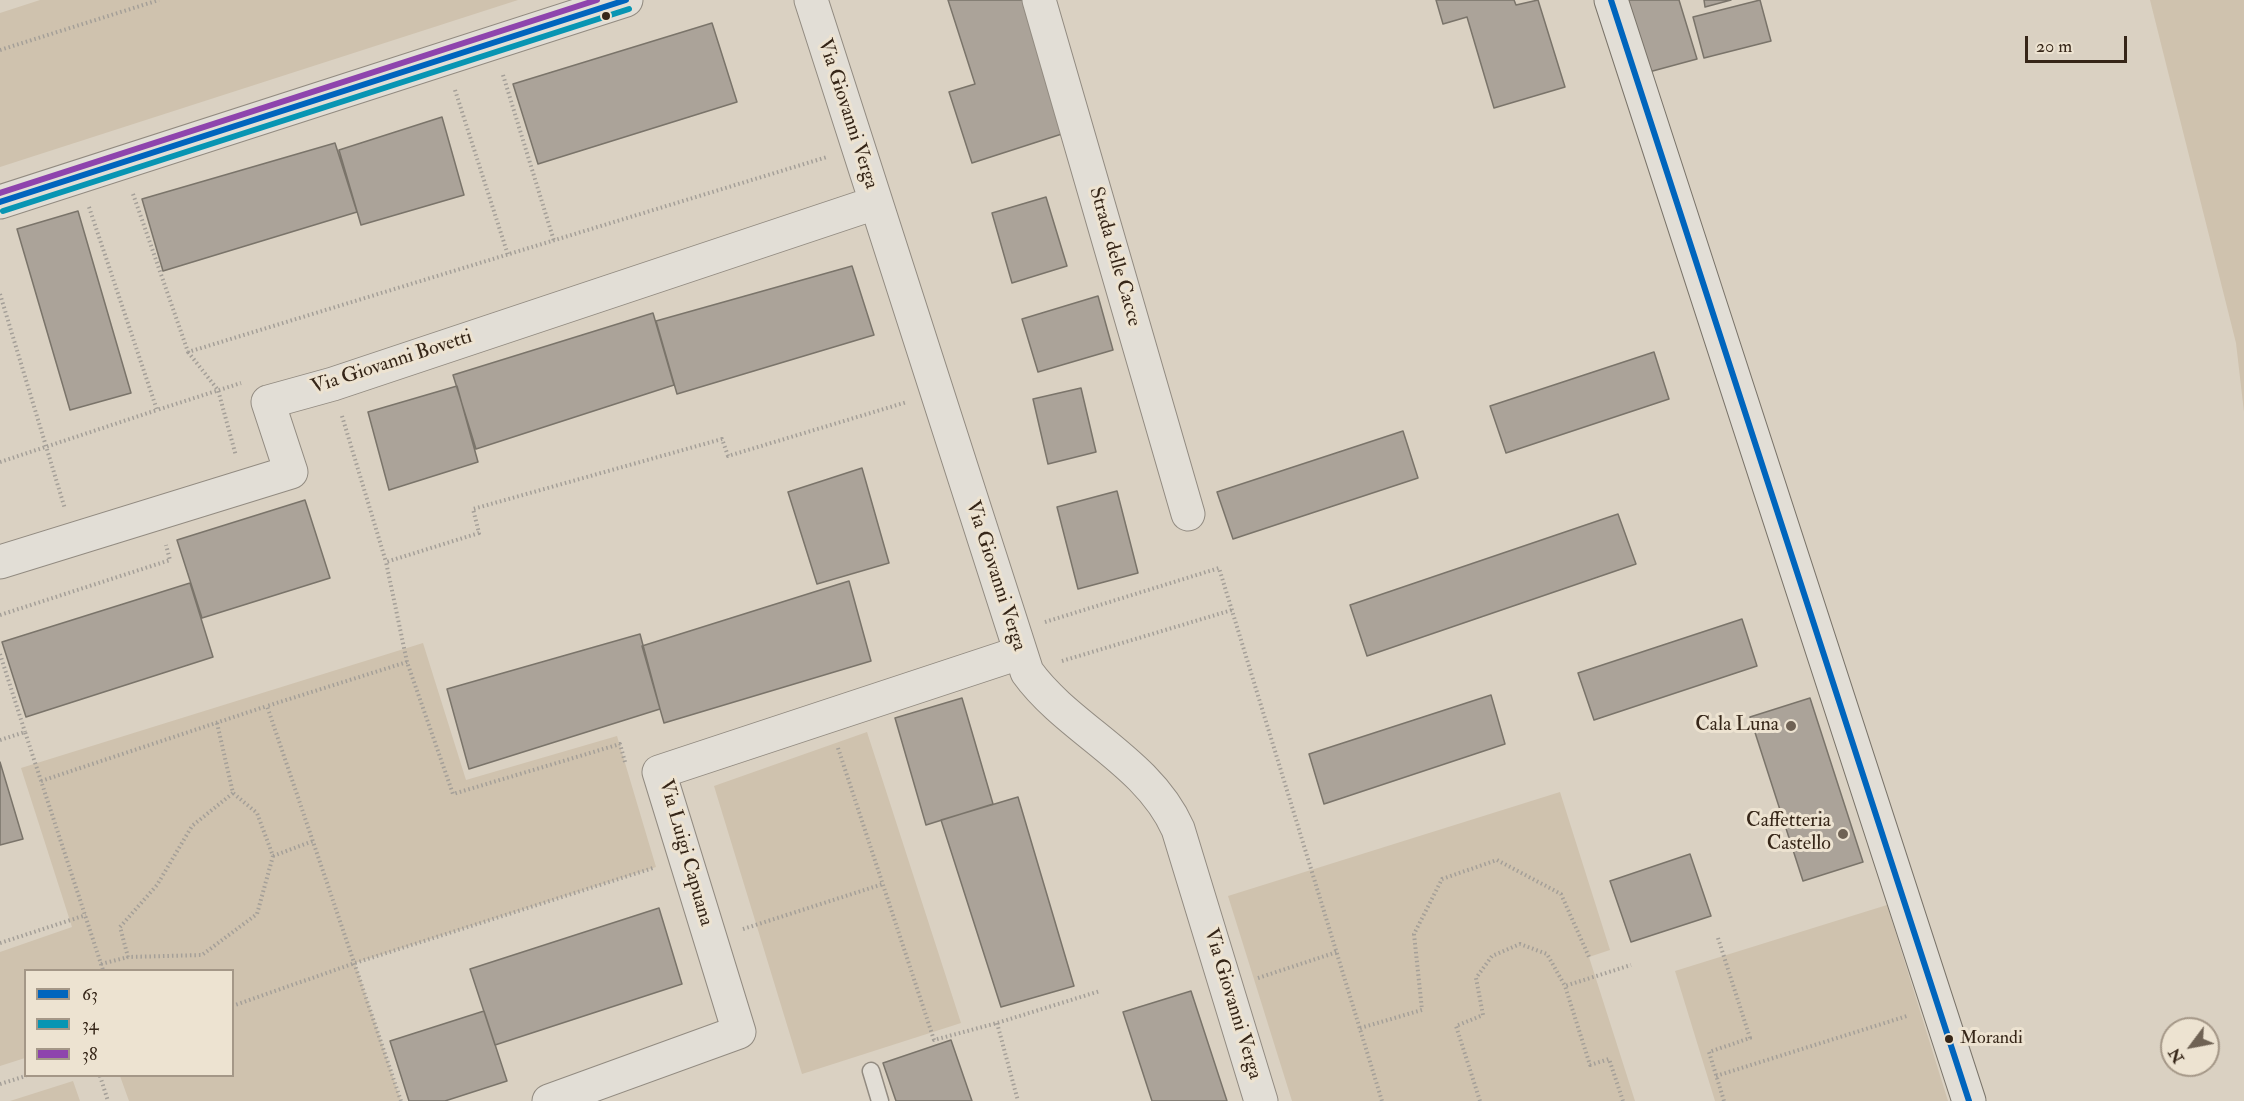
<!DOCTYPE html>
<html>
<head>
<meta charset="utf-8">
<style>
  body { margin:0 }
  #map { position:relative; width:2244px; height:1101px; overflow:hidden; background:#dad1c2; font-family:"IM FELL Double Pica",serif }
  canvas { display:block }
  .legend { position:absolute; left:24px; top:969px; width:210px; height:108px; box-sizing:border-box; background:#ede3d1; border:2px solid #a49787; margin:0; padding:8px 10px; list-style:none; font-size:18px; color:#362618 }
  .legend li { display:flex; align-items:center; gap:12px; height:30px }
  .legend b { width:30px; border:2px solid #a49787 }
  .north { position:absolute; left:2160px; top:1017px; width:60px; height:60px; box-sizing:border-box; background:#ede3d1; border:2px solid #a49787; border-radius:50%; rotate:238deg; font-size:16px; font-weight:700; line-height:24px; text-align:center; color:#362618 }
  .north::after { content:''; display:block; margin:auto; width:21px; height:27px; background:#6f6254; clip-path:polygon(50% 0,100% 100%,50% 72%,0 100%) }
  .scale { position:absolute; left:2025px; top:36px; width:102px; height:27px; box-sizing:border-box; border:3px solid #362618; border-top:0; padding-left:8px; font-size:18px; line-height:21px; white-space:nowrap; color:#362618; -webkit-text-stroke:4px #ede3d1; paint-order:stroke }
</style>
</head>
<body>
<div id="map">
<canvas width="2244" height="1101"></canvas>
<ul class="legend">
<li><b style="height:8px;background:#0065bd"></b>63</li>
<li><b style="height:8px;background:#0895b3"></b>34</li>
<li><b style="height:8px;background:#8e44ad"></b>38</li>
</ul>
<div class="north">N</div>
<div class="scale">20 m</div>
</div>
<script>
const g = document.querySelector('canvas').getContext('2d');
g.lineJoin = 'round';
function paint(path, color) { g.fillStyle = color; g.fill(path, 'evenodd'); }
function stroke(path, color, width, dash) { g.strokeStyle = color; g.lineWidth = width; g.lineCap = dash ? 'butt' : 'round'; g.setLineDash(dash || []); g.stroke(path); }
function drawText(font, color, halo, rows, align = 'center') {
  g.font = font + ' "IM FELL Double Pica",serif'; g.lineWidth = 6; g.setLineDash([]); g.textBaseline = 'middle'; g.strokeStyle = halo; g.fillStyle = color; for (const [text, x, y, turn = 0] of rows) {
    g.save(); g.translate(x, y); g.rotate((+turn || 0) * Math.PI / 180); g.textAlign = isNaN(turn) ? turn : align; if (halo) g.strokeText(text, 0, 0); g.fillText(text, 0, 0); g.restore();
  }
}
const green = new Path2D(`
  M40,0H518L0,167V13Z
  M2150,0H2244V412L2236,343Z
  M423,643L466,780L617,736L656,867L355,963L401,1101H129L120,1076H232V970H26L25,1058L0,1066V952L72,927L21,768Z
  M867,732L961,1023L802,1074L714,786Z
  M1560,792L1610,950L1589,957L1635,1101H1292L1228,896Z
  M1887,905L1948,1101H1715L1675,971Z
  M73,1081L80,1101H10Z`);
const building = new Path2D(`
  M948,0H1026L1068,132L972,163L949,92L975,84Z
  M1436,0H1514L1516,5L1538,0L1565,87L1494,108L1467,17L1443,24Z
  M1626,0H1679L1697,59L1649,72Z
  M1704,0H1731L1705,7Z
  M1760,0L1771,41L1704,58L1693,17Z
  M712,23L737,102L538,164L513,84Z
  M442,117L464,195L361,225L339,150Z
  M335,143L357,212L163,271L142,199Z
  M1046,197L1067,266L1012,283L992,213Z
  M78,211L131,393L70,410L17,229Z
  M852,266L874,335L677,394L656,321Z
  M1098,296L1113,350L1038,372L1022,319Z
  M653,313L674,385L476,449L453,375Z
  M1654,352L1669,399L1506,453L1490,406Z
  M457,386L478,462L389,490L368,412Z
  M1081,388L1096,452L1048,464L1033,399Z
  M1403,431L1418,478L1233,539L1217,492Z
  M862,468L889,563L817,584L788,492Z
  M1117,491L1138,573L1078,589L1057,507Z
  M305,500L330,578L202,618L177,540Z
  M1618,514L1636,564L1367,656L1350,605Z
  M849,581L871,661L664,723L642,646Z
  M190,583L213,657L26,717L2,642Z
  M1742,619L1757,666L1594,720L1578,673Z
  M640,634L660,709L469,769L447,689Z
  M1491,695L1505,744L1324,804L1309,754Z
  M962,698L993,804L926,825L895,718Z
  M1810,698L1863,862L1803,881L1750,717Z
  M0,762L23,839L0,845Z
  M1018,797L1074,986L1001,1007L941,820Z
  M1690,854L1711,916L1631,942L1610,881Z
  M659,908L682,984L495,1045L470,969Z
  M1191,991L1227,1101H1152L1123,1012Z
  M484,1011L507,1081L445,1101H409L390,1041Z
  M951,1040L972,1101H896L883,1063Z`);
const path = new Path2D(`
  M0,50L159,0
  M503,75L554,241
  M455,90L508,255
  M133,194L188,352L827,157
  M89,207L157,410L241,383
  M0,294L65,509
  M188,352L218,390L236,456
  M342,416L386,562
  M0,462L157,410
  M0,615L170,560L166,545
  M1045,622L1219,568L1382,1101
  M0,654L25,732
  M1062,661L1232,610
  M217,723L233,793L192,826L157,885L120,927L128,957L202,955L257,914L273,856L257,813L233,793
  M0,740L25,732L103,970
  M838,748L934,1040L997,1023L1100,991
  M625,762L620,744L453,794L407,662L386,562L479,533L473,509L722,439L728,456L907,402
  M41,781L267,706
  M273,856L313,841
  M743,929L883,884
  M1718,938L1750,1038L1709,1052L1724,1101
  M0,943L86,915
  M101,964L128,957
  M1258,978L1337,952
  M232,1006L355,963L653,868
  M997,1023L1018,1101
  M1360,1028L1422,1010L1414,934L1442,879L1497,860L1561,894L1589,957
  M100,1076L108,1101
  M1716,1076L1907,1016
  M0,1084L26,1076
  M401,1101L267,706L407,662
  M1480,1101L1456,1026L1483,1015L1476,978L1492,956L1520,944L1547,954L1565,986
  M1623,1101L1609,1059L1590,1065L1565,986L1631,965`);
const lane = new Path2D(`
  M871,1071L880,1101`);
const street = new Path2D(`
  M811,0L1027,672C1068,729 1148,761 1178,829L1261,1101
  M1039,0L1188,514
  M0,202L626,0
  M0,562L291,472L268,402L333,384L875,203
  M549,1101L739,1032L659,772L1019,653`);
const secondary = new Path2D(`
  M1611,0L1969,1101`);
const bus1 = new Path2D(`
  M1611,0L1969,1101
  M0,202L626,0`);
const bus2 = new Path2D(`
  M3,211L629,9`);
const bus3 = new Path2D(`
  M0,193L597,0`);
const markers = [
  [606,16,5,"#362618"],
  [1791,726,6,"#6f6254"],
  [1843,834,6,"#6f6254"],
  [1949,1039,5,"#362618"]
];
const busNames = [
  ["Morandi",1960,1039]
];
const streetNames = [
  ["Via Giovanni Verga",847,114,72],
  ["Strada delle Cacce",1114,257,74],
  ["Via Giovanni Bovetti",392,363,-18],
  ["Via Giovanni Verga",995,576,72],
  ["Via Luigi Capuana",685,853,74],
  ["Via Giovanni Verga",1232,1004,73]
];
const poiNames = [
  ["Cala Luna",1779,726],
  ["Caffetteria",1831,822],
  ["Castello",1831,845]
];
paint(green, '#cfc2ae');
paint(building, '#aba399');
stroke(building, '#7a746a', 1.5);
stroke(lane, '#928b81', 19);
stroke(street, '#928b81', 35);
stroke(secondary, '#7a746a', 35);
stroke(path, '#a49f98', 4, [1.5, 3]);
stroke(lane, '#e2ded6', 16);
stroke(street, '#e2ded6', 33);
stroke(secondary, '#e2ded6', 33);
stroke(bus1, '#0065bd', 6);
stroke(bus2, '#0895b3', 6);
stroke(bus3, '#8e44ad', 6);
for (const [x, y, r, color] of markers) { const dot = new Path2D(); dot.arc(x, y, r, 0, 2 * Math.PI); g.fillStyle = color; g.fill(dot); stroke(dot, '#ede3d1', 2); }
drawText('18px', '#362618', '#ede3d1', busNames, 'left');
drawText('20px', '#362618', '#ede3d1', streetNames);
drawText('20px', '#362618', '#ede3d1', poiNames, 'right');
</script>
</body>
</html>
